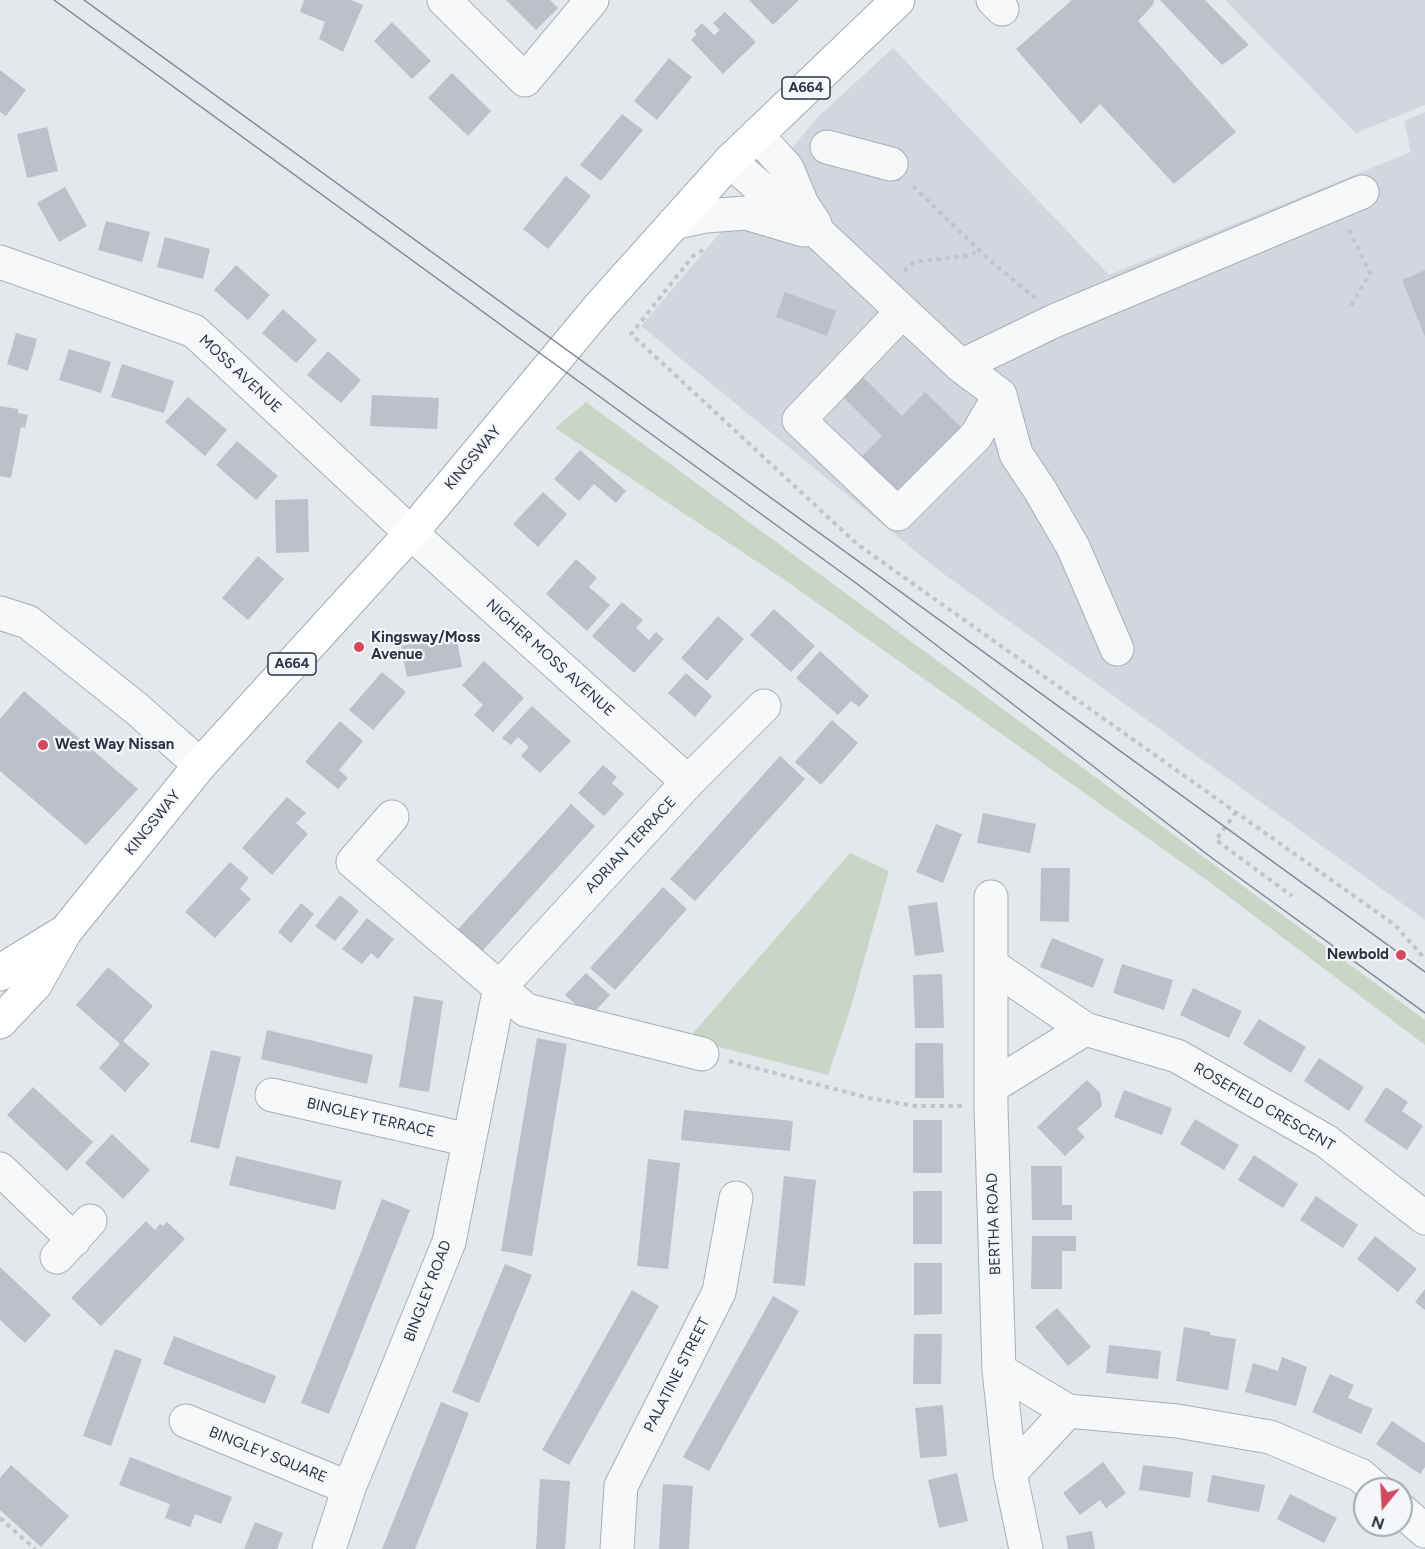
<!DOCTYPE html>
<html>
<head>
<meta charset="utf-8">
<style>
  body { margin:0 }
  #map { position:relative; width:1425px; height:1549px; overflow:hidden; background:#e4e7ec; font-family:Figtree,sans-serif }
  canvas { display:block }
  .north { position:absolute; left:1353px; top:1477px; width:60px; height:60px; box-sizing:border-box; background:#f4f6f9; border:2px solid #a4a8b1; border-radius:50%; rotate:198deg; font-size:16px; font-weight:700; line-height:24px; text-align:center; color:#2b3445 }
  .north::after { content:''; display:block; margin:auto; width:21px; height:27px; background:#d1495b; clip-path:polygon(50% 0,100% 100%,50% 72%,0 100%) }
</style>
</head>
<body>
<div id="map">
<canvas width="1425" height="1549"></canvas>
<div class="north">N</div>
</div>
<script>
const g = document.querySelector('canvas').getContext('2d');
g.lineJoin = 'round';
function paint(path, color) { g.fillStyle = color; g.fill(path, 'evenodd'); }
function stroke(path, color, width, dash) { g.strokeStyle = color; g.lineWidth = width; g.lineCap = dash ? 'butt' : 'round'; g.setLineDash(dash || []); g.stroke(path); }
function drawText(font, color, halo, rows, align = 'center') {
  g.font = font + ' Figtree,sans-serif'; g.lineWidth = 4.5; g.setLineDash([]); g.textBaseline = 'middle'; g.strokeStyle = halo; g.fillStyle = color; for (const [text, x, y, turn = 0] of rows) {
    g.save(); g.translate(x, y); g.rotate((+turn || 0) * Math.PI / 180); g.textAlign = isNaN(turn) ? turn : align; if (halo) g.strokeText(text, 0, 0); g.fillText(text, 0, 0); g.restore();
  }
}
const built = new Path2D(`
  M1225,0H1425V105L1356,133Z
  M893,48L1109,275L1411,152L1404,121L1425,112V920L941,572L641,326L820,115Z`);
const green = new Path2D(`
  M586,402L1425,1020V1045L1208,881L792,585L555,428Z
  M850,853L889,871L850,1010L828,1075L688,1039Z`);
const building = new Path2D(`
  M304,0H351L363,5L343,52L319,39L325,22L300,12Z
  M506,0H550L558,8L536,30Z
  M749,0H799L773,25Z
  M1072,0H1154L1153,5L1138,21L1236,132L1174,184L1100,104L1081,124L1016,49Z
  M1160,0H1205L1249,45L1222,65Z
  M725,12L756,42L723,74L691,40L697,34L694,31L702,23L714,35L720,30L713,23Z
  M392,22L431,61L412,79L374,41Z
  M669,58L692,77L657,120L634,101Z
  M0,70L26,90L6,116L0,112Z
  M452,73L491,111L468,136L428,98Z
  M622,114L643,130L601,181L580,165Z
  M47,127L58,171L27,178L17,134Z
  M566,176L591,196L548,249L523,229Z
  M65,187L87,226L59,242L37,203Z
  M106,221L150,232L142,262L98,250Z
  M165,237L210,249L203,279L157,267Z
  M236,265L270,295L248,320L214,290Z
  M1425,270V337L1402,280Z
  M785,292L836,311L827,336L776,317Z
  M283,309L317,340L296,363L262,333Z
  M16,333L37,339L28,371L7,364Z
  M69,349L111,362L101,393L59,380Z
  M328,351L361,380L341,403L307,375Z
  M122,364L174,381L164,413L111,397Z
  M862,376L902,416L925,392L963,429L894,498L857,461L882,436L842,396Z
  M372,395L439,398L437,429L370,426Z
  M188,397L227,430L205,456L165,422Z
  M0,406L18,409V413L28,415L25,428L21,427L11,478L0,476Z
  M237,441L278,476L256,500L216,465Z
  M580,450L626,491L616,503L594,484L579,501L554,479Z
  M543,492L567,514L538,547L513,524Z
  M308,499L309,552L276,553L275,500Z
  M258,556L284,579L248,620L222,598Z
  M576,559L597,578L589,587L610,605L587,631L546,594Z
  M622,602L643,620L636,628L649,640L656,632L664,639L634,673L592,636Z
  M774,609L815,646L791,672L750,635Z
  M718,616L744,639L707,681L681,658Z
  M456,635L462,667L407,677L401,646Z
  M820,651L869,696L859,707L851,701L838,715L796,678Z
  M484,661L524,698L493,732L474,715L483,705L462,685Z
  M382,672L406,692L373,730L349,710Z
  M686,673L712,696L695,717L668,693Z
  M24,691L138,789L86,845L0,771V719Z
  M532,706L571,741L540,773L521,756L529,747L518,737L511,745L502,738Z
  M832,720L858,743L821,785L795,762Z
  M340,721L363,741L339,770L348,778L338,789L305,762Z
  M780,756L805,779L695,901L670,879Z
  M603,765L617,777L612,783L624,794L604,816L578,793Z
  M287,797L306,813L296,823L308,834L272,875L242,848Z
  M571,804L595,826L476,958L452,936Z
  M983,813L1036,824L1030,853L977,843Z
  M936,824L962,834L943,883L916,872Z
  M230,862L249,878L240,889L251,899L215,938L185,912Z
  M1041,868H1070L1069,922L1040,921Z
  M663,887L687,909L615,990L590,968Z
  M340,895L359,911L335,941L315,926Z
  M937,902L944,952L915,956L908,906Z
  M301,903L314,914L291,943L278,932Z
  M367,918L394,939L378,959L371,953L362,964L342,949Z
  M1052,938L1104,959L1093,988L1040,967Z
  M1122,964L1173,980L1164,1010L1113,993Z
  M108,967L153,1006L123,1041L150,1064L125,1092L99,1068L120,1044L76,1005Z
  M586,973L610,995L590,1017L565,995Z
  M942,974L944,1028H915L913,975Z
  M1193,988L1242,1011L1229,1038L1180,1015Z
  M414,996L443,1001L429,1092L399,1087Z
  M1259,1019L1306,1047L1291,1073L1243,1044Z
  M267,1030L373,1055L367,1084L261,1059Z
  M537,1038L567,1044L532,1256L501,1251Z
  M915,1043H943L944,1098H915Z
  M211,1050L241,1057L219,1149L190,1142Z
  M1319,1058L1364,1087L1349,1111L1304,1081Z
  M1087,1080L1100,1093L1102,1106L1077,1129L1085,1137L1065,1156L1037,1127Z
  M33,1087L93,1142L67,1171L7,1115Z
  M1386,1087L1408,1102L1402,1111L1423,1126L1407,1150L1364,1121Z
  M1124,1090L1172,1108L1162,1135L1114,1117Z
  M684,1110L793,1121L790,1151L681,1140Z
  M1195,1119L1239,1145L1224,1170L1180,1144Z
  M913,1120H942V1173H913Z
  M112,1134L150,1170L123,1199L85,1163Z
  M1254,1155L1298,1184L1283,1208L1238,1180Z
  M236,1156L342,1181L335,1210L229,1185Z
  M648,1159L680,1163L668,1269L637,1266Z
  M1031,1166H1062V1205H1072V1220H1032Z
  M784,1176L816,1180L805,1286L773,1283Z
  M913,1191H942V1244H913Z
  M1316,1196L1358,1225L1343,1248L1300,1220Z
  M382,1199L410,1210L329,1414L301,1403Z
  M146,1221L155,1230L160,1224L163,1226L167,1222L185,1239L101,1326L71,1298Z
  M1032,1236H1076V1251H1062V1289H1031Z
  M1375,1236L1417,1269L1398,1292L1357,1259Z
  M914,1263H942V1314L914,1315Z
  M505,1264L532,1275L479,1403L452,1392Z
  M0,1267L51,1315L25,1343L0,1320Z
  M1425,1289V1310L1415,1302Z
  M632,1290L659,1306L569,1465L542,1450Z
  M773,1296L799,1311L709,1471L683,1457Z
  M1057,1308L1091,1347L1068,1366L1035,1327Z
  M1184,1327L1210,1332V1335L1236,1339L1228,1390L1176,1381Z
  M914,1334H942L941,1384H913Z
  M174,1336L276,1376L265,1404L163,1364Z
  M1109,1345L1161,1351L1158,1379L1106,1373Z
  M115,1349L142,1359L111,1446L83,1436Z
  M1282,1357L1307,1367L1296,1406L1245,1392L1253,1363L1278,1371Z
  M1330,1374L1354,1385L1348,1398L1373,1409L1361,1434L1312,1412Z
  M441,1402L469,1413L449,1464L415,1549H382Z
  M943,1405L947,1456L920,1458L915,1408Z
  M1392,1421L1425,1443V1467L1420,1474L1376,1444Z
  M130,1457L232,1497L221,1524L195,1514L190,1527L165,1518L170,1504L119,1485Z
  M1103,1462L1126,1493L1106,1508L1100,1500L1080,1515L1063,1493Z
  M11,1465L69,1516L41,1547L0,1510V1478Z
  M1143,1465L1193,1472L1190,1498L1139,1490Z
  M957,1473L968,1521L939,1528L928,1480Z
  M1212,1475L1265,1485L1259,1512L1207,1502Z
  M540,1479L570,1481L565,1549H536Z
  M663,1484L693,1486L689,1549H659Z
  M1290,1494L1337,1518L1324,1543L1277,1519Z
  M255,1522L283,1533L277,1549H244Z
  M1092,1531L1095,1549H1068L1066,1536Z`);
const path = new Path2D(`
  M913,186L988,259L1035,298
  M1349,230L1370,273L1350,308
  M703,250L693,256L631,334L857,544L1395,925L1425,959
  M904,271L914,262L966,256L979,251
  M1236,812L1216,840L1292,896
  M729,1061L869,1098L915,1106H962
  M0,1518L35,1549`);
const minor = new Path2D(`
  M444,0L525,80L592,0
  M993,0L1002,9
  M757,135L787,168L802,204L815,224
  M827,147L891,164
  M730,161L763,190L822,236L961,366L1000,395L1016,454L1040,490L1073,547L1117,649
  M674,223L706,216L746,213L803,230
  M0,262L194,331L411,533L688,782
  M902,312L799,420L898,514L976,436L1000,395
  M961,366L1054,321L1362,192
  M0,613L28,622L137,709L200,765
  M392,817L353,862L526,1010L702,1054
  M991,897V1107L999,1370L1010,1473L1026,1549
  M991,965L1085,1029L1177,1056L1326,1141L1425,1218
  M500,987L688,782L764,706
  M991,1087L1085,1029
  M272,1095L469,1140
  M0,1169L74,1240
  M57,1257L90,1221
  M999,1370L1068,1411L1177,1421L1270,1437L1360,1475L1376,1489
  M186,1421L349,1488
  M1010,1473L1068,1411
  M1401,1510L1425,1531
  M329,1549L349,1488L449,1242L500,987
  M617,1549L621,1486L719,1292L736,1198`);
const major = new Path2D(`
  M0,974L7,967L61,934
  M0,1022L35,985L65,932L200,765L411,533L600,306L730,161L898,0`);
const tram = new Path2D(`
  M54,0L856,583L1208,855L1425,1013
  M84,0L1425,972`);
const markers = [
  [359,647,6,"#d1495b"],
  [43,745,6,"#d1495b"],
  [1401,955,6,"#d1495b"]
];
const shields = [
  [806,88,48],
  [292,664,48]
];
const shieldNames = [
  ["A664",806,88],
  ["A664",292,664]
];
const streetNames = [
  ["MOSS AVENUE",240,374,43],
  ["KINGSWAY",473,458,-50],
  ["NIGHER MOSS AVENUE",550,658,42],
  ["KINGSWAY",153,823,-51],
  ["ADRIAN TERRACE",631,845,-47],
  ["ROSEFIELD CRESCENT",1264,1107,30],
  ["BINGLEY TERRACE",371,1118,13],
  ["BERTHA ROAD",994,1224,-92],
  ["BINGLEY ROAD",428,1291,-69],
  ["PALATINE STREET",677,1375,-63],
  ["BINGLEY SQUARE",268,1455,22]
];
const poiNames = [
  ["Kingsway/Moss",371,638],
  ["Avenue",371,655],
  ["West Way Nissan",55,745],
  ["Newbold",1389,955,"right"]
];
paint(built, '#d2d6de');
paint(green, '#c9d6c5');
paint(building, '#bbc0ca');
stroke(minor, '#a9aeb7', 35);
stroke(major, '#a3abb8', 35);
stroke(path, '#c2c5cb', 4, [4.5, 4.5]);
stroke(minor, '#f7f8fa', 33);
stroke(major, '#fff', 33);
stroke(tram, '#7d8696', 1.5);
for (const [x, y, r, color] of markers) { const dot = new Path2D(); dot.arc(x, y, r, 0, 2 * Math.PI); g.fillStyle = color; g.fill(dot); stroke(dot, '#f4f6f9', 2); }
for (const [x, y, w] of shields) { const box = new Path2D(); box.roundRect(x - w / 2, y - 11, w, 22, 4.5); g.fillStyle = '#f4f6f9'; g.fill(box); stroke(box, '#2b3445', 1.5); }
drawText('bold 14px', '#2b3445', null, shieldNames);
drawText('15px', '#2b3445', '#f4f6f9', streetNames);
drawText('bold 15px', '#2b3445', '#f4f6f9', poiNames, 'left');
</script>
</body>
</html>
